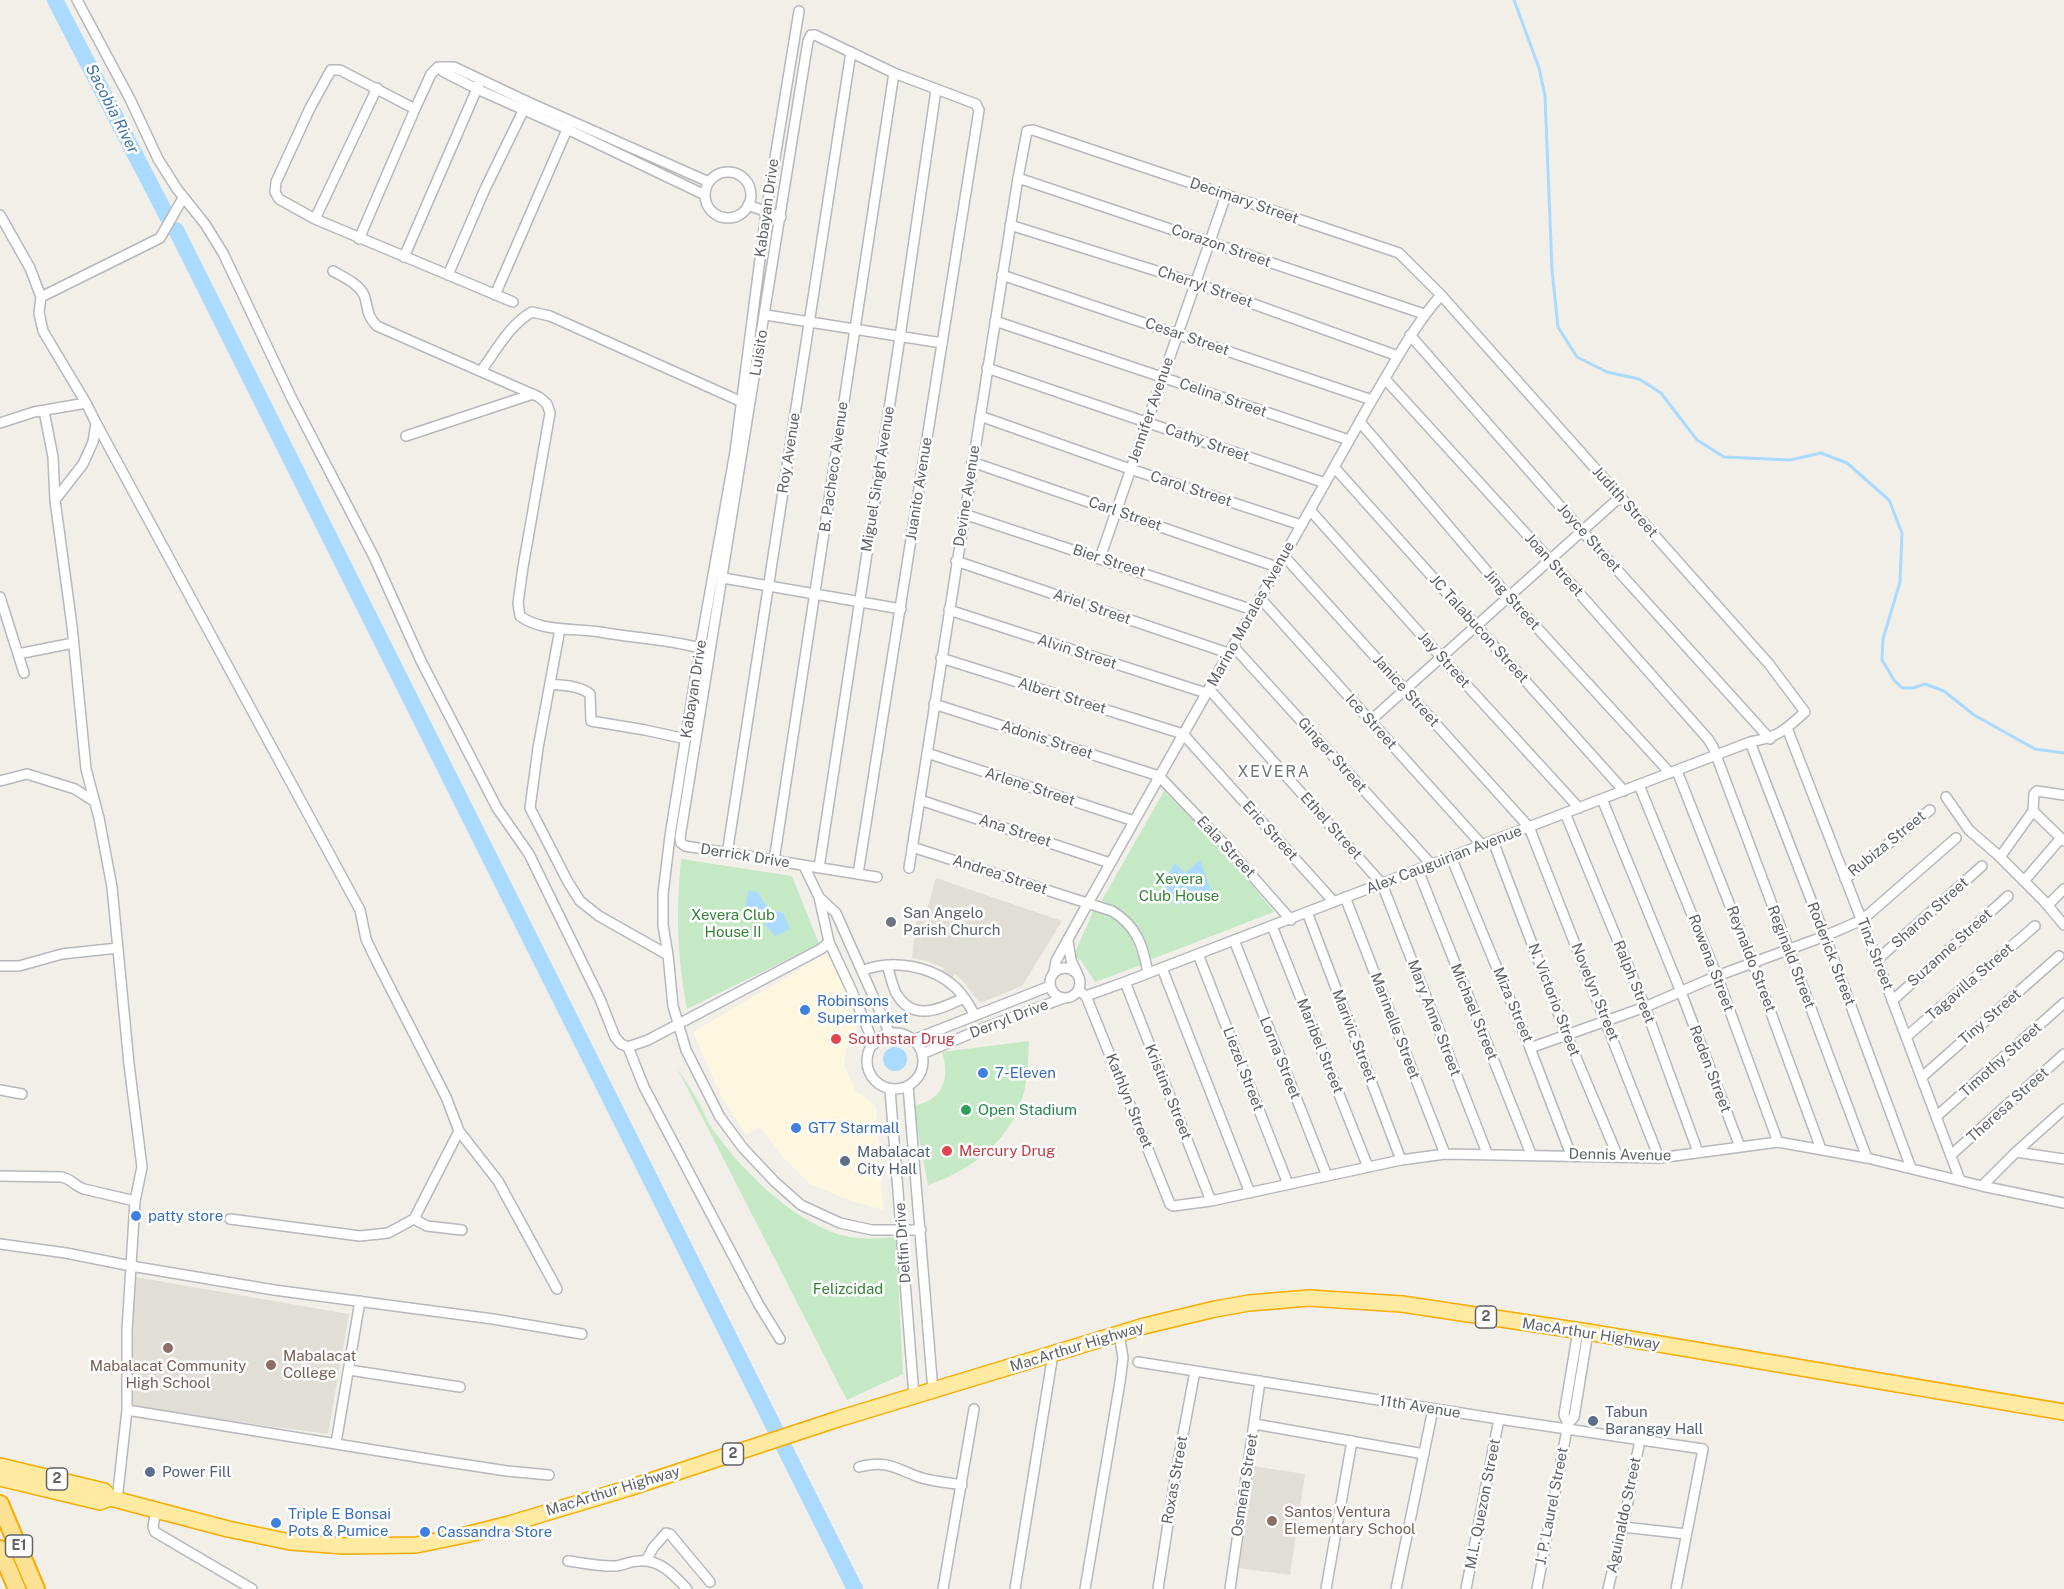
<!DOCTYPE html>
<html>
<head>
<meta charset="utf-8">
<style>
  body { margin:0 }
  canvas { display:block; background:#f1efe8 }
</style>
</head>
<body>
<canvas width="2064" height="1589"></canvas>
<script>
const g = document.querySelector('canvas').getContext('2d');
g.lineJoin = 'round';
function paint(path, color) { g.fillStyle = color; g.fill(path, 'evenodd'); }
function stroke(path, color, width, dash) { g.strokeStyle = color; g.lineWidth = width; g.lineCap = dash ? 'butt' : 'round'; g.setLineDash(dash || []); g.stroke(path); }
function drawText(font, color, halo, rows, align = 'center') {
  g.font = font + ' "Public Sans",sans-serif'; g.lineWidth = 5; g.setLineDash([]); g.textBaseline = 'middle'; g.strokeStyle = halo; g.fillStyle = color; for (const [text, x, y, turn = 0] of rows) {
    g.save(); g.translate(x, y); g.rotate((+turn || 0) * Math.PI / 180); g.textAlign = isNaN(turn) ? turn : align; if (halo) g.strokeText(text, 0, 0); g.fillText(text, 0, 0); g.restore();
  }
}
const commercial = new Path2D(`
  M828,953L859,1023L848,1041L844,1064L855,1090L876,1106L883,1210L846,1199L810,1184L783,1157L760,1127L746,1135L720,1094L693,1032Z`);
const education = new Path2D(`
  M936,878L1062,921L1022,986L980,1003L962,980L955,974L952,979L941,973L944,968L927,961L912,958L917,914L926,913Z
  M135,1277L349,1314L328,1434L131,1407Z
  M1253,1466L1305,1474L1290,1575L1239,1568Z`);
const green = new Path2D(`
  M1164,791L1221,848L1274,912L1152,959L1136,926L1102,900Z
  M681,859L792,876L819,944L687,1009C677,954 676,915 681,859Z
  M1095,907C1127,926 1130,930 1141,965L1095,982L1081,960L1073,957Z
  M1029,1041C1028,1058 1028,1075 1024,1092C1012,1140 972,1170 928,1185L913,1106C942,1101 951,1079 942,1052Z
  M677,1068C685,1079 692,1091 699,1103C704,1111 706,1120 712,1128C740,1169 795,1224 845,1236C862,1240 879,1238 896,1237L903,1374L847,1400Z`);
const water = new Path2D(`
  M1200,860L1212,892L1175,905L1170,893L1162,884L1175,863L1185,873Z
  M748,891L758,892C764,905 769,910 783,913L790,929L775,936C766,925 758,916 745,911Z
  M883 1059a12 12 0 1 1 24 0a12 12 0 1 1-24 0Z`);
const stream = new Path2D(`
  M1514,0L1539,68L1545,96L1552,270L1558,327L1577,357L1607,372L1639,379L1661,393L1697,440L1724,457L1790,460L1821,453L1847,463L1889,500L1902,533L1900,582L1883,639L1882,660L1894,680L1902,688H1913L1925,684L1944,691L1974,715L2035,749L2064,753`);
const river = new Path2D(`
  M55,0L168,218
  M176,230L855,1589`);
const minor = new Path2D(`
  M77,0L130,99L158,159L177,189L205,224L223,253L292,399L374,557L421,661L497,808L529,854L600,999L615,1037L621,1044L628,1047L648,1040L821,949L829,942
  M799,11L766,213L735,452L700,648L670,836L663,894V925L668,955L673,1006L686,1050L720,1117L743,1148L775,1182L801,1205L840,1223L872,1230H921
  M438,67L444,72L477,89L567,129L705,195
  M415,109L340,70H331L310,108L276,182L275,192L279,199L315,219L513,302
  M705 195a23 23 0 1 1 46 0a23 23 0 1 1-46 0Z
  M1018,178L1424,314
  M748,205L781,217
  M0,215L30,268L41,297L39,313L43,331L86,403L96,423L93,442L83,464L55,500L72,626L86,769L99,818L112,887L129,1064L142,1167L135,1201L127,1331V1410L117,1500
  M315,219L377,88
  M1010,225L1195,283L1398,356
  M359,239L415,109L431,74L438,67H454L528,102L709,182
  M404,257L479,84
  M333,271C343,277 358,283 364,295C369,308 365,314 377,326L539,397L547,404L550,413L523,567L518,603L520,616C542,632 573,628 600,632C633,638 667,639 700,648
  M448,275L485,189L525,107
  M1002,275L1372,400
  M495,295L569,125
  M41,297L160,238L183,198
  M766,315L942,343
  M995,321L1349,440
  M1410,335L1582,531L1770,739
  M987,368L1325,483
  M481,371C496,351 510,324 532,312L550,316L742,402
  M1385,379L1550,560L1708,739L1713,747L1867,1158
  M44,411L53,457L55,500
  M980,416L1130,469L1301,525
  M1360,422L1508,596L1670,773
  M0,423L34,412L86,403
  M96,423L360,910L366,939L374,956L446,1097L459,1131L498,1181L557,1289
  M406,436L533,394
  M972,462L1277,567
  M1334,467L1624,791
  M1310,510L1441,657L1579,808
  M964,514L1253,610
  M1284,556L1529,827L1659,1158
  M1100,558L1226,195
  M956,561L1228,653
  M723,578L901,609
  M0,597L24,673
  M1260,598L1482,845
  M949,610L1206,693
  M560,629L538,748L530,808L568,882L580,901L599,916L668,955
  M1233,646L1431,864
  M18,654L73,643
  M941,658L1183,734L1334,902
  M550,684C563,686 579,685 590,694L591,721L645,730L686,739
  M1209,689L1382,884L1487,1153
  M934,704L1159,776L1225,845L1291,920
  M1370,721L1620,497
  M1787,728L1877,960L1960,1180
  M1750,742L1825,936L1911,1168
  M927,753L1134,821
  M1677,771L1753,964L1821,1149
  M0,781L27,774L75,789L95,802
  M1639,785L1717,976L1778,1142
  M1946,797L1969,830L1998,855L2044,901L2064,925
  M1602,799L1681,992L1740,1147
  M920,800L1110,863
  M2033,811L2034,794L2037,791L2064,795
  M1565,813L1645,1007L1698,1152
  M1493,841L1567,1036L1618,1157
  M912,847L1112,911C1137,926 1143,946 1148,973
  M727,854L851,52
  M1451,857L1530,1048L1571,1155
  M2000,857L2033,811L2064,841
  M774,861C815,598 852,335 894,73
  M804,866L819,897L829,942L851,989L874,1044
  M819,868L900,337L936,90
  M909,868L1018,178L1027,131L1033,130L1399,253L1441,295L1769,664L1805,712C1784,731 1778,737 1750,742L1125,982L1086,996L1078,990
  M1418,870L1531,1154
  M858,874L979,110L976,104L894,73L815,35H811L808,41L680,838L681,843L685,846L858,874L877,877
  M1845,879L1930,810
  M2024,881L2061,838
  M819,897L836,913L890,1034
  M1345,897L1445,1154
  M2048,905L2064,889
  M1307,912L1401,1160
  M1272,926L1368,1167
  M1234,940L1327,1176
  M1068,941L1071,960L1077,973
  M1198,954L1288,1184
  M1877,960L1982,866
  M887,965C890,974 892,985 896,993C913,1023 940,1009 964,998
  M0,966H19L62,954L118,948
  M1050 983a15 15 0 1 1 30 0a15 15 0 1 1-30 0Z
  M1162,968L1250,1193
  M862,971C891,958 933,966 956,988C964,996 970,1006 975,1016
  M1054,972L1056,961L1088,903L1372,400C1394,364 1413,327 1441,295
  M1125,982L1211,1201
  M1086,996L1170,1204L1173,1206L1211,1201L1401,1160L1445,1154L1659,1158L1778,1142L1867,1158L1982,1186L2064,1203
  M1892,1001L2008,896
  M867 1061a28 28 0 1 1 56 0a28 28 0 1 1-56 0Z
  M1906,1037L2035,926
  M913,1040L1050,986
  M628,1047L644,1087L759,1305L780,1339
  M1530,1048L1645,1007L1717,976L1825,936L1862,920L1956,838
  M922,1054L981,1029L1064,998
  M1922,1077L2059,956
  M908,1086L933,1391
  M890,1089L914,1396
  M0,1090L22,1094
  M1937,1116L2064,1003
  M2016,1152L2064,1159
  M1951,1155L2064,1054
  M0,1176L62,1177C71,1179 75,1186 84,1189L135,1201
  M1982,1186L2016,1152L2064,1109
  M230,1219L360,1236L388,1233L414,1219L459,1131
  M414,1219L427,1226L462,1230
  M0,1244L66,1253L131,1266L274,1290L493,1319L582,1334
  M1138,1362L1499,1419L1703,1449L1676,1589
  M349,1370L460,1387
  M127,1410L435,1460L507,1471L549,1475
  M1255,1424L1424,1454
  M1568,1424L1564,1415L1578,1331
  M336,1443L360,1301
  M859,1467C888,1460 894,1468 919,1477C933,1482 948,1482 962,1485
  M156,1510L153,1527L155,1532L252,1589
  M1623,1527L1686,1534
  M568,1561C584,1563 600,1567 616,1566C624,1565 631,1561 639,1561C660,1559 674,1575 687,1589
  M646,1561L653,1548L666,1533L670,1534L710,1582
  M943,1589L974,1409
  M1015,1589L1053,1354
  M1085,1589L1120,1382L1123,1358L1119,1333
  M1158,1589L1176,1472L1195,1371
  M1230,1589L1260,1381
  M1326,1589L1352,1441
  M1396,1589L1433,1409
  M1466,1589L1499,1419
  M1537,1589L1568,1424L1574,1417L1588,1332
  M1608,1589L1623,1527L1640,1440`);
const trunk = new Path2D(`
  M0,1466L104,1491L110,1498L228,1529L290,1542L344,1546L416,1545L465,1535L509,1524L629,1488L838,1419L1144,1326L1215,1309L1249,1303L1309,1298L1402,1304L1588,1332L2064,1412
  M0,1478L100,1502L110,1498`);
const motorway = new Path2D(`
  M0,1504L36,1589
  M0,1549L17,1589`);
const markers = [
  [891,922,6,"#6b7280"],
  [805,1010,6,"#3f7fe0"],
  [836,1039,6,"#e0444e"],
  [983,1073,6,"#3f7fe0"],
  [966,1110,6,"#2e9e5b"],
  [796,1128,6,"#3f7fe0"],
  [947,1151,6,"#e0444e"],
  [845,1161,6,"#5c6f8a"],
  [136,1216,6,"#3f7fe0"],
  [168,1348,6,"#8d6e63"],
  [271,1365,6,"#8d6e63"],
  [1593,1421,6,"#5c6f8a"],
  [150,1472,6,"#5c6f8a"],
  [1272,1521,6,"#8d6e63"],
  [276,1523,6,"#3f7fe0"],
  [425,1532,6,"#3f7fe0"]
];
const shields = [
  [1486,1317,21],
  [733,1454,21],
  [57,1479,21],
  [19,1546,27]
];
const shieldNames = [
  ["2",1486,1317],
  ["2",733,1454],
  ["2",57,1479],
  ["E1",19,1546]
];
const streetNames = [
  ["Decimary Street",1244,201,19],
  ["Kabayan Drive",767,208,-82],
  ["Corazon Street",1221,246,19],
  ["Cherryl Street",1205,287,19],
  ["Cesar Street",1187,337,19],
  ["Luisito",759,353,-81],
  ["Celina Street",1223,398,19],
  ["Jennifer Avenue",1151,410,-71],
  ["Cathy Street",1207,443,19],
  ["Roy Avenue",789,453,-81],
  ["B. Pacheco Avenue",834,467,-82],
  ["Miguel Singh Avenue",878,479,-81],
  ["Juanito Avenue",919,489,-81],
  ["Carol Street",1191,489,18],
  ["Devine Avenue",967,496,-81],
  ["Judith Street",1625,502,48],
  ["Carl Street",1125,514,19],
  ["Joyce Street",1589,538,48],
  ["Bier Street",1109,561,18],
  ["Joan Street",1554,565,48],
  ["Jing Street",1512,600,48],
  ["Ariel Street",1092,607,19],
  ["Marino Morales Avenue",1251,614,-61],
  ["JC Talabucon Street",1479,629,48],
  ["Alvin Street",1077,652,18],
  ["Jay Street",1444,660,48],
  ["Kabayan Drive",694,689,-81],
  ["Janice Street",1406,691,48],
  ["Albert Street",1062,696,17],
  ["Ice Street",1371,722,48],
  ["Adonis Street",1047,740,18],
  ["Ginger Street",1332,755,48],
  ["Arlene Street",1030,787,18],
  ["Ethel Street",1331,826,48],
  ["Ana Street",1015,831,18],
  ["Eric Street",1270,831,48],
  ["Rubiza Street",1887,844,-39],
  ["Eala Street",1226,847,47],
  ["Derrick Drive",745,856,9],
  ["Alex Cauguirian Avenue",1444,860,-21],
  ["Andrea Street",1000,875,18],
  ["Sharon Street",1930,913,-42],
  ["Suzanne Street",1950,948,-42],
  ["Roderick Street",1831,954,69],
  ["Tinz Street",1875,954,69],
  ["Reginald Street",1791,957,69],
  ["Reynaldo Street",1751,959,69],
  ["Rowena Street",1711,963,69],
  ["Ralph Street",1634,982,68],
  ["Tagavilla Street",1970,982,-41],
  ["Novelyn Street",1595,992,68],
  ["N. Victorio Street",1554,1000,69],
  ["Miza Street",1513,1005,67],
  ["Michael Street",1474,1012,68],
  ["Tiny Street",1990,1017,-41],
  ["Mary Anne Street",1434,1018,69],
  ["Derryl Drive",1009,1019,-21],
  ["Marinelle Street",1395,1026,69],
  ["Marivic Street",1354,1036,69],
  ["Maribel Street",1320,1046,68],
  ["Lorna Street",1280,1058,68],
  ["Timothy Street",2001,1060,-42],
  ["Liezel Street",1243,1069,69],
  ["Reden Street",1710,1069,69],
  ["Kristine Street",1168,1092,68],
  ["Kathlyn Street",1129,1101,68],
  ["Theresa Street",2008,1105,-42],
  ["Dennis Avenue",1620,1155,1],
  ["Delfin Drive",903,1243,-94],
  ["MacArthur Highway",1591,1334,9],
  ["MacArthur Highway",1077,1347,-17],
  ["11th Avenue",1420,1407,9],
  ["Roxas Street",1175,1480,-80],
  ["Osmeña Street",1245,1485,-81],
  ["MacArthur Highway",613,1491,-17],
  ["M.L. Quezon Street",1483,1504,-79],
  ["J. P. Laurel Street",1552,1506,-79],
  ["Aguinaldo Street",1624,1515,-78]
];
const parkNames = [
  ["Xevera",1179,879],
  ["Club House",1179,896],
  ["Xevera Club",733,915],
  ["House II",733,932],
  ["Felizcidad",848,1289]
];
const worshipNames = [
  ["San Angelo",903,913],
  ["Parish Church",903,930]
];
const shopNames = [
  ["Robinsons",817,1001],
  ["Supermarket",817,1018],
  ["7-Eleven",995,1073],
  ["GT7 Starmall",808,1128],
  ["patty store",148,1216],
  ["Triple E Bonsai",288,1514],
  ["Pots & Pumice",288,1531],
  ["Cassandra Store",437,1532]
];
const healthNames = [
  ["Southstar Drug",848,1039],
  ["Mercury Drug",959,1151]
];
const leisureNames = [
  ["Open Stadium",978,1110]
];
const serviceNames = [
  ["Mabalacat",857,1152],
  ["City Hall",857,1169],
  ["Tabun",1605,1412],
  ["Barangay Hall",1605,1429],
  ["Power Fill",162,1472]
];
const educationNames = [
  ["Mabalacat",283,1356],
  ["College",283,1373],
  ["Mabalacat Community",168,1366,"center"],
  ["High School",168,1383,"center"],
  ["Santos Ventura",1284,1512],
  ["Elementary School",1284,1529]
];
const waterNames = [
  ["Sacobia River",112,109,63]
];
const neighbourhoodNames = [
  ["XEVERA",1274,772]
];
paint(commercial, '#fef7e0');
paint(education, '#e1ded6');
paint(green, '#c5e8c5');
paint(water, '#aadaff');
stroke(stream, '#aadaff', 3);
stroke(river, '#aadaff', 16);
stroke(minor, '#b5b8bc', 12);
stroke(trunk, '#f9ab00', 18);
stroke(motorway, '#f9ab00', 20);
stroke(minor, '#fff', 9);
stroke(trunk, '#feeaa1', 15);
stroke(motorway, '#fde293', 16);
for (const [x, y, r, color] of markers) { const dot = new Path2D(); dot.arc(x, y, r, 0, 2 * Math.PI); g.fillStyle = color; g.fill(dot); stroke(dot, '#fff', 2); }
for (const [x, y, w] of shields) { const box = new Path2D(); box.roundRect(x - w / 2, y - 11, w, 22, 4.5); g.fillStyle = '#fff'; g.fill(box); stroke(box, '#5f6368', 1.5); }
drawText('bold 14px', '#5f6368', null, shieldNames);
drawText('15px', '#5f6368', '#fff', streetNames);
drawText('15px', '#348238', '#fff', parkNames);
drawText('15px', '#5b616d', '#fff', worshipNames, 'left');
drawText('15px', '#366cbe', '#fff', shopNames, 'left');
drawText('15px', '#be3a42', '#fff', healthNames, 'left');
drawText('15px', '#27864d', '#fff', leisureNames, 'left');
drawText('15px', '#4e5e75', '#fff', serviceNames, 'left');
drawText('15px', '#785e54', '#fff', educationNames, 'left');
drawText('italic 16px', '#4174aa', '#fff', waterNames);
g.letterSpacing = '1.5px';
drawText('16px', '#70757a', '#fff', neighbourhoodNames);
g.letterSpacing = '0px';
</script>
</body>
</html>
